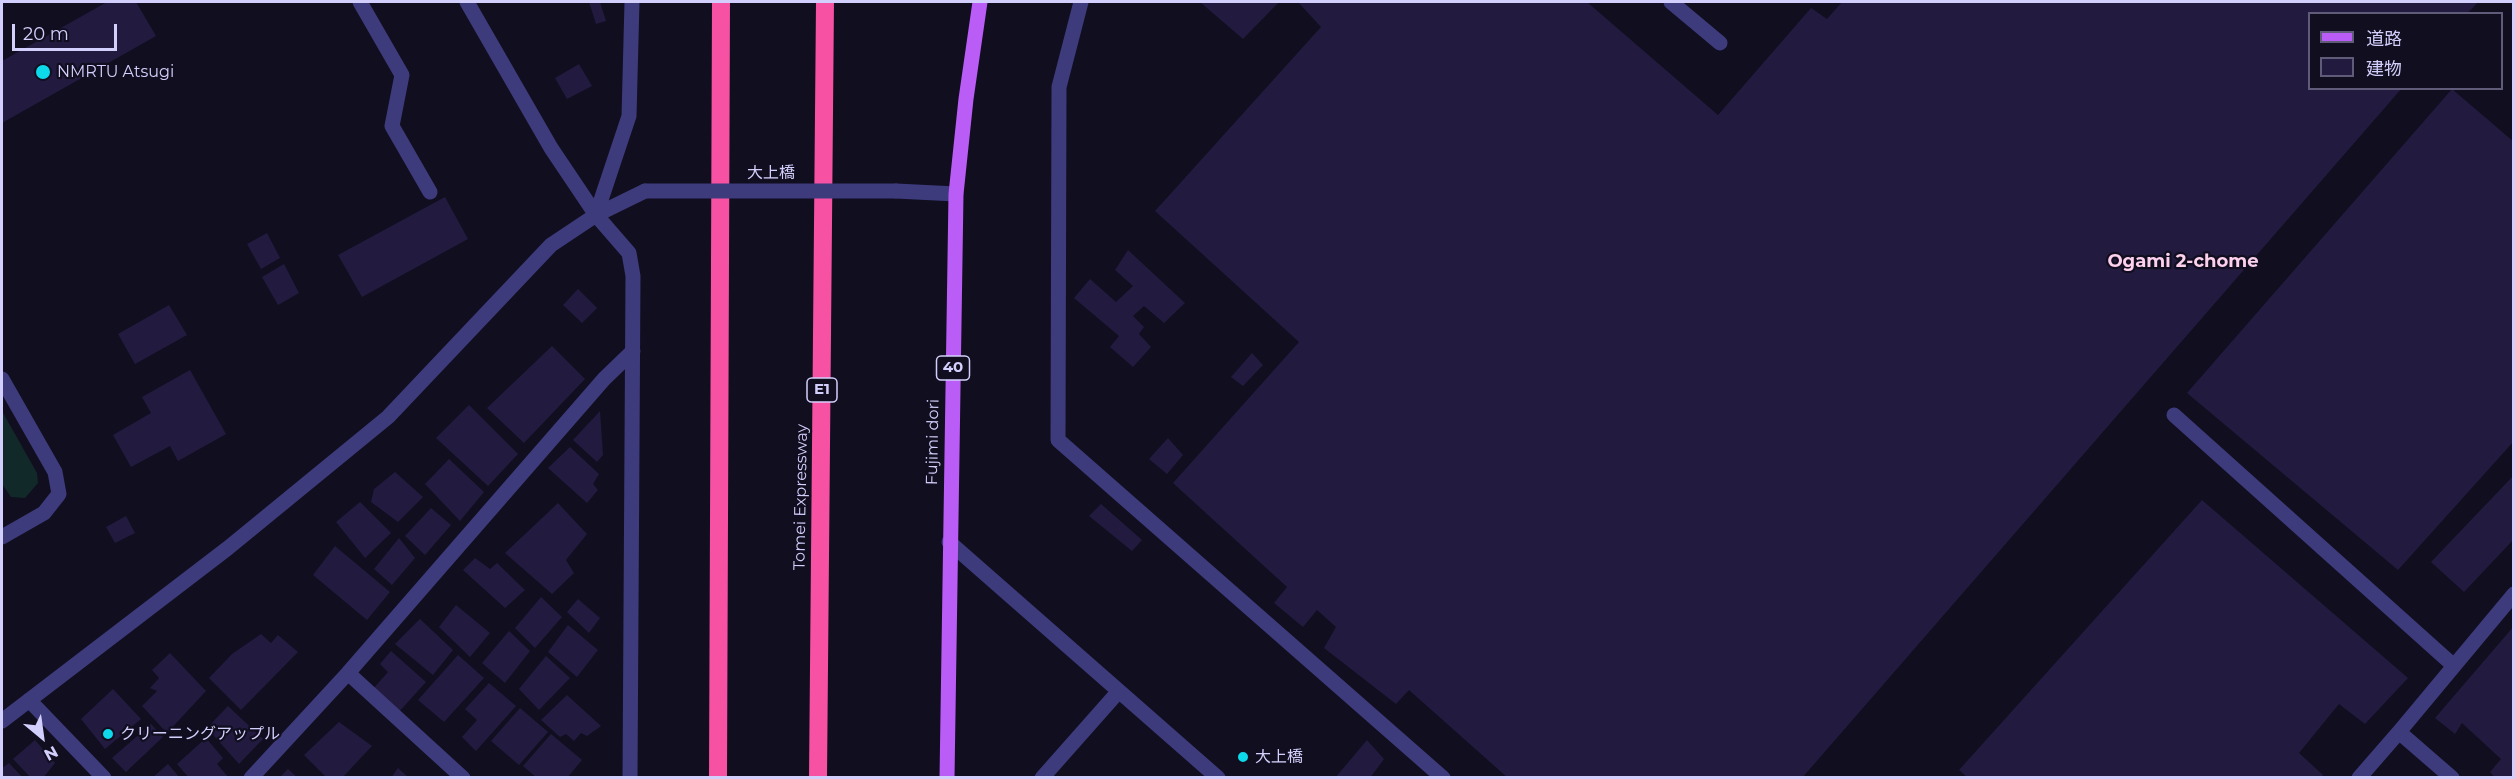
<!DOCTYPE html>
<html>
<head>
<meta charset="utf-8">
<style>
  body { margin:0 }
  #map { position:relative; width:2515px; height:779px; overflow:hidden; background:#110e20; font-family:Montserrat,"Noto Sans JP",sans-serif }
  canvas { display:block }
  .frame { position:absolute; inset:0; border:3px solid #d3cffc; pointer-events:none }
  .legend { position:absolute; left:2308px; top:12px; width:195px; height:78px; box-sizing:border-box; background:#110e20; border:2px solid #5f5b78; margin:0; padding:8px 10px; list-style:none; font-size:18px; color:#d3cffc }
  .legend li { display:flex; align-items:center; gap:12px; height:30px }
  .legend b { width:30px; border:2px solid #5f5b78 }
  .north { position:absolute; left:12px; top:707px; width:60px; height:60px; -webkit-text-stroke:4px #110e20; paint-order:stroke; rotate:151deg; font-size:16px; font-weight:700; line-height:24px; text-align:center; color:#d3cffc }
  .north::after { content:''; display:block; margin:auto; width:21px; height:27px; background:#d3cffc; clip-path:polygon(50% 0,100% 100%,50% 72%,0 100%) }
  .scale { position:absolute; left:12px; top:24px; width:105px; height:27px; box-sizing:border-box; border:3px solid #d3cffc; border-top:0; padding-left:8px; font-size:18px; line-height:21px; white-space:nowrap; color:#d3cffc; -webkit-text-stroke:4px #110e20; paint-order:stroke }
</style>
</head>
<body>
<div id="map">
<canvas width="2515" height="779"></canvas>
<div class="frame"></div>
<ul class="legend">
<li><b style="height:8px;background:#ba5cf6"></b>道路</li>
<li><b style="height:16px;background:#221b3f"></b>建物</li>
</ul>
<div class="north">N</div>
<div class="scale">20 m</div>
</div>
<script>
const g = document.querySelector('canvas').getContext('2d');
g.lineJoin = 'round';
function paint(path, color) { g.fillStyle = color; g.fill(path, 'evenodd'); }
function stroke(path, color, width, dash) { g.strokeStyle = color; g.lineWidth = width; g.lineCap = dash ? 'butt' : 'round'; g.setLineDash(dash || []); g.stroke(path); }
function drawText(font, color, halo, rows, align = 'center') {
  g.font = font + ' Montserrat,"Noto Sans JP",sans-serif'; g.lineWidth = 4.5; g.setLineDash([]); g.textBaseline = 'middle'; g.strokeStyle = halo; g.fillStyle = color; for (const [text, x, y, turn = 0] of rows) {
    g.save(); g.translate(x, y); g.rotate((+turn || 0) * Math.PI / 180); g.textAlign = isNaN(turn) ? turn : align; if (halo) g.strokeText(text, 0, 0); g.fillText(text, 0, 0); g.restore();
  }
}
const green = new Path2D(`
  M2,411L37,473L38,483L25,498L11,497L2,484Z`);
const building = new Path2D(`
  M107,2H136L156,36L2,123V61Z
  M589,2H600L606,21L596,24Z
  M1200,2H1279L1243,39Z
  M1298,2H1587L1718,115L1811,8L1827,19L1842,2H2478L2467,14H2310V88H2402L1802,778H1508L1409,690L1396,704L1324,648L1336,627L1317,610L1303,627L1274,603L1287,587L1173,483L1299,342L1155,211L1321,27Z
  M579,64L592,86L567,99L555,78Z
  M2452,89L2514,142V441L2398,570L2187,393Z
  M445,197L468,239L362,297L338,255Z
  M267,233L280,258L261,269L247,244Z
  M1128,250L1185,303L1164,323L1144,306L1133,316L1144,327L1139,334L1151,347L1133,367L1110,347L1119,336L1074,298L1090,279L1116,302L1133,286L1115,270Z
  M284,264L299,293L278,305L262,277Z
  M578,289L597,308L582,323L563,305Z
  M169,305L187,335L135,364L118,334Z
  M552,346L585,379L524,443L487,408Z
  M1252,353L1263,365L1243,386L1231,377Z
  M190,370L226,434L178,461L170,446L131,467L113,435L151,413L142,397Z
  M469,405L518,454L488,486L436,438Z
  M600,411L603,455L597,462L573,440Z
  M1168,438L1183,455L1167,474L1149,459Z
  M570,447L599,474L593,484L598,490L587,503L548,468Z
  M449,459L484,492L460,521L425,484Z
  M395,472L423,497L398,522L371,502L374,489Z
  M2514,475V539L2464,592L2431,562Z
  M2202,500L2408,678L2365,724L2339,704L2299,753L2323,775L2320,778H1968L1959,770Z
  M360,502L391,533L365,558L336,522Z
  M558,503L587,534L566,560L574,573L552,594L505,553Z
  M1101,504L1142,540L1132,551L1089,516Z
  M431,508L451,525L425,555L405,536Z
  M126,516L135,533L115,543L106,527Z
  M399,538L415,558L392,585L374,569Z
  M335,546L390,592L367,620L313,575Z
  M475,558L490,569L497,563L525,590L505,608L463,570Z
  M541,597L562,617L535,648L515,628Z
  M578,599L600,618L589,633L567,612Z
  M456,605L490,633L470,657L439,627Z
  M420,619L453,650L433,675L395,644Z
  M568,625L598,650L577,677L548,652Z
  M2514,626V778H2495L2490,772L2501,759L2462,723L2455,734L2435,718Z
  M509,631L530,651L505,683L482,663Z
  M261,634L271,643L278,635L298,652L241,710L209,678L232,654Z
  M391,651L426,682L398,713L372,690L388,672L380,664Z
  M170,653L206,691L167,733L142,706L157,691L150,688L159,678L152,670Z
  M458,655L484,678L444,722L418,700Z
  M546,656L570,678L539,710L519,689Z
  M489,683L516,706L476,751L462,737L477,720L465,709Z
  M113,689L141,719L105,749L81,719Z
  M567,695L601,726L587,736L581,733L574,741L566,734L560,737L541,720Z
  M228,706L263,739L239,764L207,728Z
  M520,708L548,732L519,765L491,741Z
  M339,722L372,746L342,778H327L304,755Z
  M151,724L163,737L126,772L112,758Z
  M551,734L582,760L567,778H537L523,766Z
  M206,738L223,758L217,764L229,778H189L177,764Z
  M35,740L55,763L43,778H31L13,759Z
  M1367,740L1384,759L1370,778H1335Z
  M9,763L23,778H2V768Z
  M168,764L180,778H152Z
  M398,768L409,778H391Z
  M288,769L298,778H279Z`);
const minor = new Path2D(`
  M360,2L402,75L392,126L430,192
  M467,2L551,148L596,215L629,253L633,276L630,778
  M1081,2L1059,87L1058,440L1443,778
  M1671,2L1720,43
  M896,191L956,194
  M596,215L629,116L632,2
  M2,379L55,472L59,494L44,513L2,537
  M2174,415L2454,666
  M949,542L1218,778
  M348,673L463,778
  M29,700L104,778
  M2,721L228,548L388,417L551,245L596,215L645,191
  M251,778L348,673L604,379L633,351
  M1042,778L1119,691
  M2359,778L2399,732
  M2452,778L2399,732L2514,594`);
const major = new Path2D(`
  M947,778L956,194L966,99L980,2`);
const highway = new Path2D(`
  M718,778L721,2
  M818,778L825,2`);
const minorBridge = new Path2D(`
  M645,191H896`);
const markers = [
  [43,72,8,"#0dd9eb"],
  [108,734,6,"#0dd9eb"],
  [1243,757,6,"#0dd9eb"]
];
const shields = [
  [953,368,33],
  [822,390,30]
];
const shieldNames = [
  ["40",953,368],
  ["E1",822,390]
];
const poiNames = [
  ["NMRTU Atsugi",57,72],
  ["クリーニングアップル",120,734],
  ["大上橋",1255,757]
];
const streetNames = [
  ["大上橋",771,173],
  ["Fujimi dori",933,442,-89],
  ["Tomei Expressway",801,497,-89]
];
const neighbourhoodNames = [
  ["Ogami 2-chome",2183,262]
];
paint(green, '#112928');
paint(building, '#221b3f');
stroke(minor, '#3d3b7c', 15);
stroke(major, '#ba5cf6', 15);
stroke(highway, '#f651a3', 18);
stroke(minorBridge, '#3d3b7c', 15);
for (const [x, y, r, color] of markers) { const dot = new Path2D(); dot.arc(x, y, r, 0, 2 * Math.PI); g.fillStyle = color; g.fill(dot); stroke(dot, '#110e20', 2); }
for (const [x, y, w] of shields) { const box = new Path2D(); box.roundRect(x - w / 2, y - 12, w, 24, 4.5); g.fillStyle = '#110e20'; g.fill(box); stroke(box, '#d3cffc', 1.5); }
drawText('bold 15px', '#d3cffc', null, shieldNames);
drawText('16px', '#d3cffc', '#110e20', poiNames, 'left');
drawText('16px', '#d3cffc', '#110e20', streetNames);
drawText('bold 18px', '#fdd1ed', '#110e20', neighbourhoodNames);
</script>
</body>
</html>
